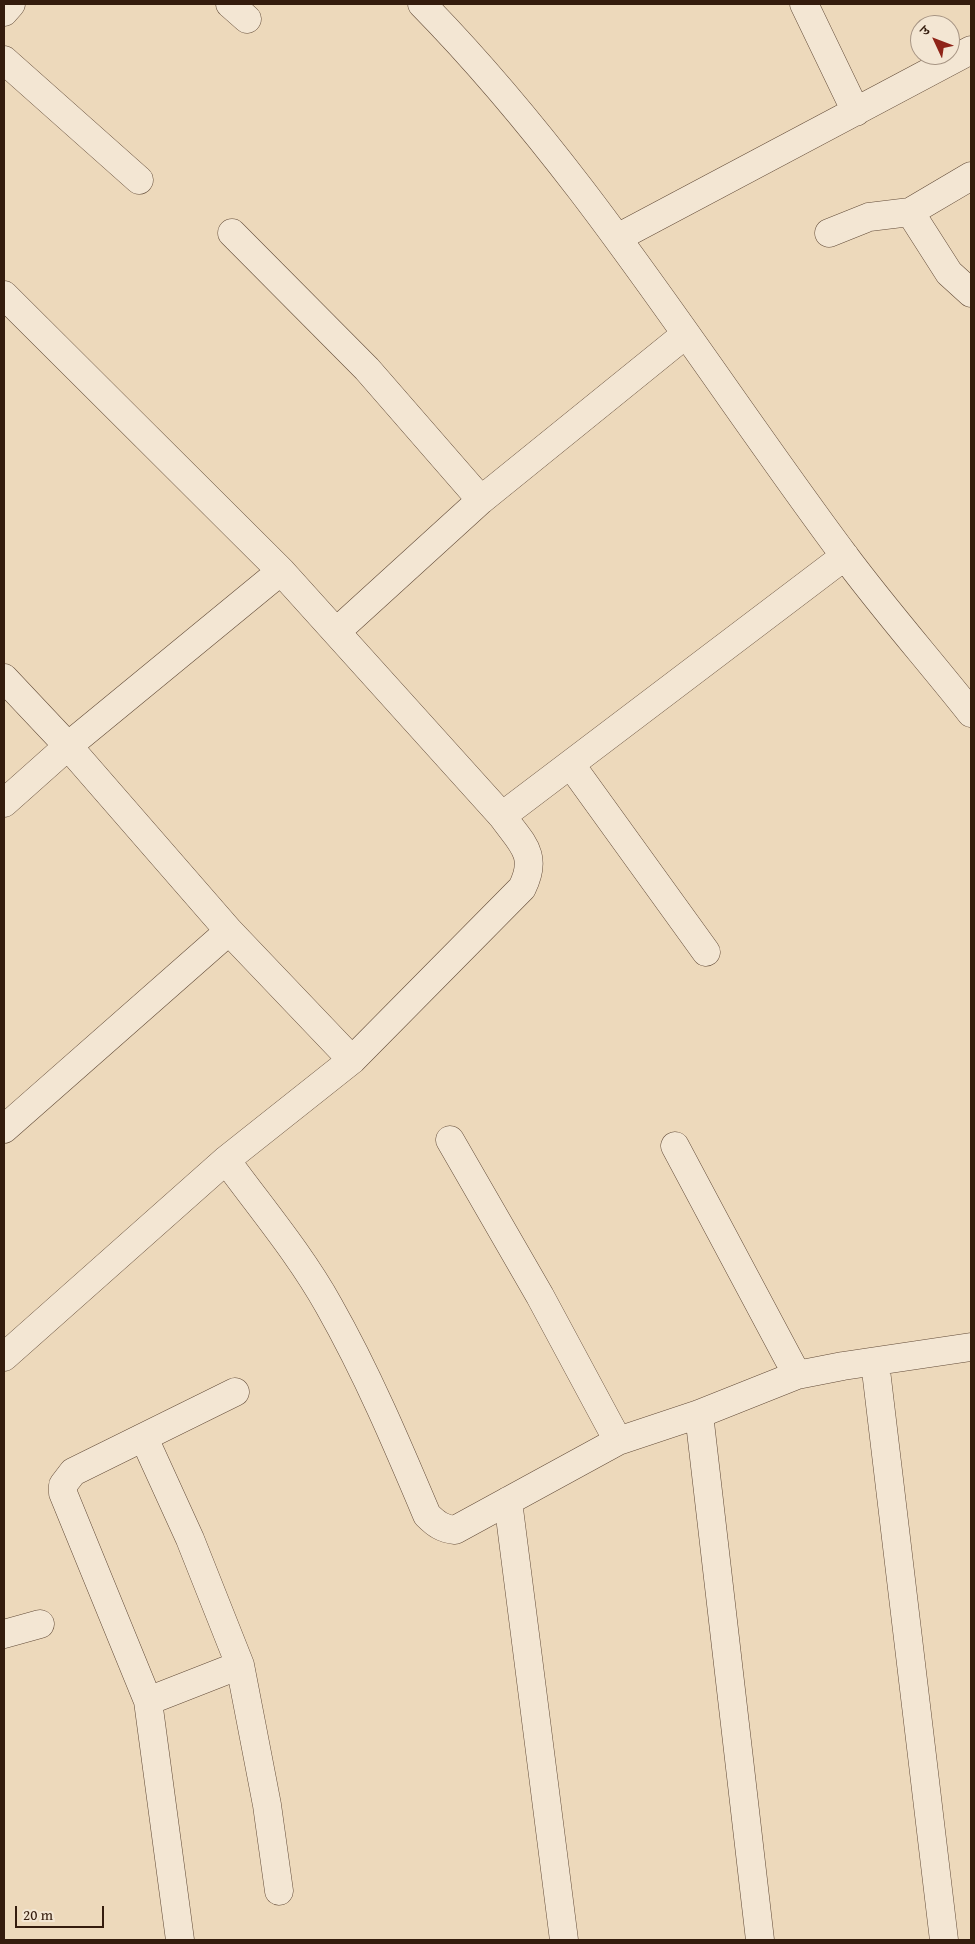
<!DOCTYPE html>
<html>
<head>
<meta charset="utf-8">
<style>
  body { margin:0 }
  #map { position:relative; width:975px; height:1944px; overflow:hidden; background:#edd9bb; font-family:"Gentium Book Plus","Noto Serif Devanagari",serif }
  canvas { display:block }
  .frame { position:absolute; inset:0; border:5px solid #341c0d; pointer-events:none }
  .north { position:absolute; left:910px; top:15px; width:50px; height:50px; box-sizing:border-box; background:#f3e6d3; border:1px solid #a79584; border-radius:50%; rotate:313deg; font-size:14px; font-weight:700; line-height:20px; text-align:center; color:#341c0d }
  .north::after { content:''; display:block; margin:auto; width:18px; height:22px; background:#8f2418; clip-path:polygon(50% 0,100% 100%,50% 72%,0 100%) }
  .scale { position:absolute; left:15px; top:1906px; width:89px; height:22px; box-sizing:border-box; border:2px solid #341c0d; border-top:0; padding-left:6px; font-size:15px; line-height:18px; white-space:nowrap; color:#341c0d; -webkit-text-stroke:4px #f3e6d3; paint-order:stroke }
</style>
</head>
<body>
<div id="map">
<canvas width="975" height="1944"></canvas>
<div class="frame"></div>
<div class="north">उ</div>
<div class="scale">20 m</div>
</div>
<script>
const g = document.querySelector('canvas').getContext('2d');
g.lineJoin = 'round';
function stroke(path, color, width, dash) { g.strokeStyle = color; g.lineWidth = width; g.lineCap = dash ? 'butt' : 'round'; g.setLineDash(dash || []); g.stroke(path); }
const minor = new Path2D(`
  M230,4L247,19
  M422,4C584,169 706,370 844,555C884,609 929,660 971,713
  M804,4L856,112
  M4,12L11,4
  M4,60L139,180
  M910,212L949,273L971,293
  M232,233L367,369L481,500
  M829,233L869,217L910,212L971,176
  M617,238L971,50
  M4,295L281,571L502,816C521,843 539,854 522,888L352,1060L226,1160L4,1357
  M336,632L481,500L686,334
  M4,678L68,746L229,931L352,1060
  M571,765L706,952
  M4,803L68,746L281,571
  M502,816L845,556
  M4,1129L229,931
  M450,1140L540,1296L618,1441
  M675,1146L797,1375
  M226,1160C261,1208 300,1254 329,1306C367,1373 397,1444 427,1515C436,1524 443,1529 455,1530L618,1441L699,1414L797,1375L843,1366L971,1347
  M875,1362L944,1940
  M699,1414L760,1940
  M144,1438L190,1539L240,1665L267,1805L279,1891
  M508,1501L564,1940
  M4,1634L40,1624
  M148,1701L240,1665
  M180,1940L148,1701L63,1493V1485L73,1472L235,1392`);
stroke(minor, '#624b38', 29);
stroke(minor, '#f3e6d3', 28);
</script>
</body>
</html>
